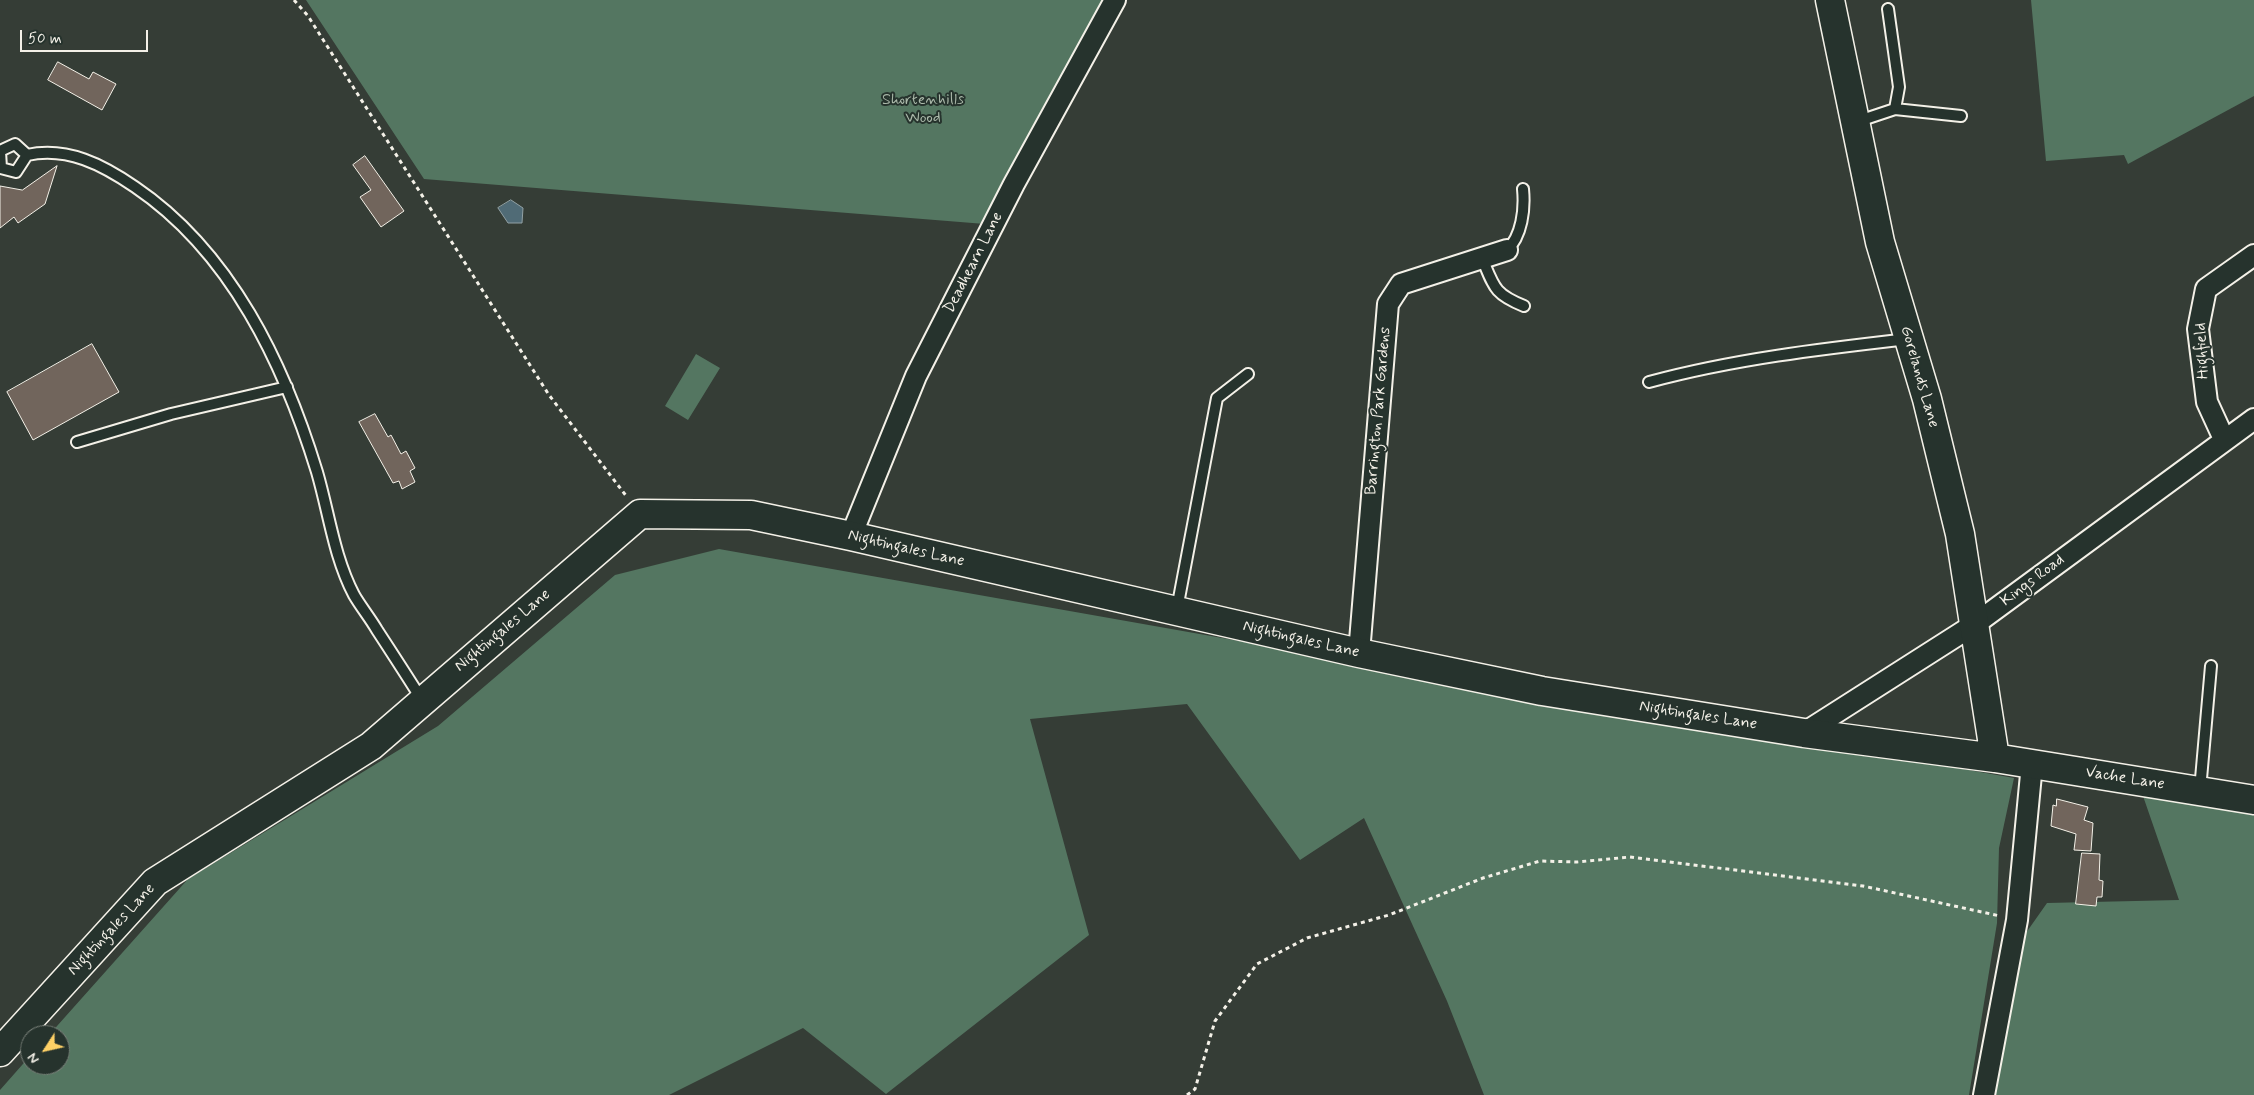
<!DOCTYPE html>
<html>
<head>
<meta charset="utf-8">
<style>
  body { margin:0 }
  #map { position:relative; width:2254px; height:1095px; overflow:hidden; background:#353d36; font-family:Mynerve,sans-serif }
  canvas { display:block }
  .north { position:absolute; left:20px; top:1025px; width:50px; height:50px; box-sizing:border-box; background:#26332d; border:1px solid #787f78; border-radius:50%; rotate:235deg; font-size:14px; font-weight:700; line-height:20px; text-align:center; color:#f4f1e8 }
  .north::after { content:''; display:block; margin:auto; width:18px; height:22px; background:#ffd166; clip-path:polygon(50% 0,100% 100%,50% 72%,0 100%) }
  .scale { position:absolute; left:20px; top:30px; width:128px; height:22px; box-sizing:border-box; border:2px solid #f4f1e8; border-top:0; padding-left:6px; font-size:15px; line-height:18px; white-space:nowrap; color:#f4f1e8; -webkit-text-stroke:4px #26332d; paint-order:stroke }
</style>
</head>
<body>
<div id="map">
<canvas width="2254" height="1095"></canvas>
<div class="north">N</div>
<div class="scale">50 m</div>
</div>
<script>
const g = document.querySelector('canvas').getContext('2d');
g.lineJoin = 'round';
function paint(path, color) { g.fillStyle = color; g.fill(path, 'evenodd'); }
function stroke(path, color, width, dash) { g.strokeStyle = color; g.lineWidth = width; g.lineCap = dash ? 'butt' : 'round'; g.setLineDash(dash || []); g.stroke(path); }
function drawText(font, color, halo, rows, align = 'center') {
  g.font = font + ' Mynerve,sans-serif'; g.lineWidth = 4; g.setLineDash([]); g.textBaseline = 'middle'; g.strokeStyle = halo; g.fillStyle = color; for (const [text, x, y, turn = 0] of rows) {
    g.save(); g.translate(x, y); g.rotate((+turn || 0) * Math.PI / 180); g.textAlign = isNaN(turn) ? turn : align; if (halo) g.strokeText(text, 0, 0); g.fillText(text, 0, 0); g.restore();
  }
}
const green = new Path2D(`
  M306,0H1107L985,224L424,179Z
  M2031,0H2254V96L2128,164L2124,155L2046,161Z
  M696,354L720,368L688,420L665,406Z
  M719,549L2014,778L1999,848L1997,923L1969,1095H1484L1447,1001L1364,818L1300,860L1187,704L1030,719L1089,935L886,1094L803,1028L669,1095H0V1090L30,1056V1065H60V1035H49L188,879L438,726L615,575Z
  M2143,796L2254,815V1095H1992L2021,940L2047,903L2179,900Z`);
const water = new Path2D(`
  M511,200L523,208L522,223H508L498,208Z`);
const building = new Path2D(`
  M58,62L89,79L93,72L116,84L102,110L48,80Z
  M365,156L404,211L381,227L360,197L371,190L353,165Z
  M57,166L45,204L18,223L14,217L0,228V186L22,190Z
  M92,344L119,392L33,440L7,392Z
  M375,414L388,437L391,435L401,454L406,451L415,468L410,471L415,482L402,489L399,481L393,483L359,422Z
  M2057,799L2088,807L2084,820L2093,823L2091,851L2074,850L2076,834L2051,826L2053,805L2056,806Z
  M2082,853L2100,854L2099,880L2103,881L2102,897H2097L2096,906L2076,904Z`);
const path = new Path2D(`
  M294,0L308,16L549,395L627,497
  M1187,1095L1195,1089L1215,1021L1257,964L1307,938L1389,915L1483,878L1540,861L1577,862L1630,857L1863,886L2000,916`);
const lane = new Path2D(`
  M1888,9L1899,87L1895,109
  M1856,122L1895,109L1961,116
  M27,155L16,172L1,168L0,151L15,144L27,155C67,146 103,165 135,187C231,252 284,364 317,472C329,513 334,557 354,595C361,607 370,618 377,630C392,653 407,676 422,700
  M1507,250C1522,236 1525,209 1523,189
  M1482,258C1494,287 1494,294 1524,306
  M1649,382C1734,359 1821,349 1908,339
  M77,442L171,414L287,387
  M1177,609L1217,398L1248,374
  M2200,790L2211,666`);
const street = new Path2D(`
  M2224,439L2207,402L2198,329L2206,289L2254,255
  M851,536L916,376L1014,184L1115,0
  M1359,653L1388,304L1401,284L1507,250
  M1804,733L1975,624L2254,419
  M1984,1095L2017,920L2032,764`);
const secondary = new Path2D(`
  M1830,0L1880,242L1927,399L1960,534L1995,758
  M0,1052L155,882L371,746L640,514L751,515L851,536L1359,653L1542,691L1804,733L1995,758L2254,800`);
const parkNames = [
  ["Shortenhills",923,101],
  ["Wood",923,119]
];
const streetNames = [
  ["Deadhearn Lane",974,263,-63],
  ["Highfield",2203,351,-93],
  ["Gorelands Lane",1919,377,74],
  ["Barrington Park Gardens",1379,411,-85],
  ["Nightingales Lane",906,549,13],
  ["Kings Road",2033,581,-37],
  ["Nightingales Lane",503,631,-40],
  ["Nightingales Lane",1301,640,13],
  ["Nightingales Lane",1698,716,9],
  ["Vache Lane",2125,779,9],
  ["Nightingales Lane",112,930,-47]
];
paint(green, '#547661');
paint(water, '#506b76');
stroke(water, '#92a1a4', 1);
paint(building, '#71655c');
stroke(building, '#f4f1e8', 1);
stroke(lane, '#f4f1e8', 14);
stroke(street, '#f4f1e8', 24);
stroke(secondary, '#f4f1e8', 31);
stroke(path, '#f4f1e8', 3, [4, 4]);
stroke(lane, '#26332d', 10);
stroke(street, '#26332d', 20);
stroke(secondary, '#26332d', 28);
drawText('16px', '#acbaab', '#26332d', parkNames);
drawText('16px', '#f4f1e8', '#26332d', streetNames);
</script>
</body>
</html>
